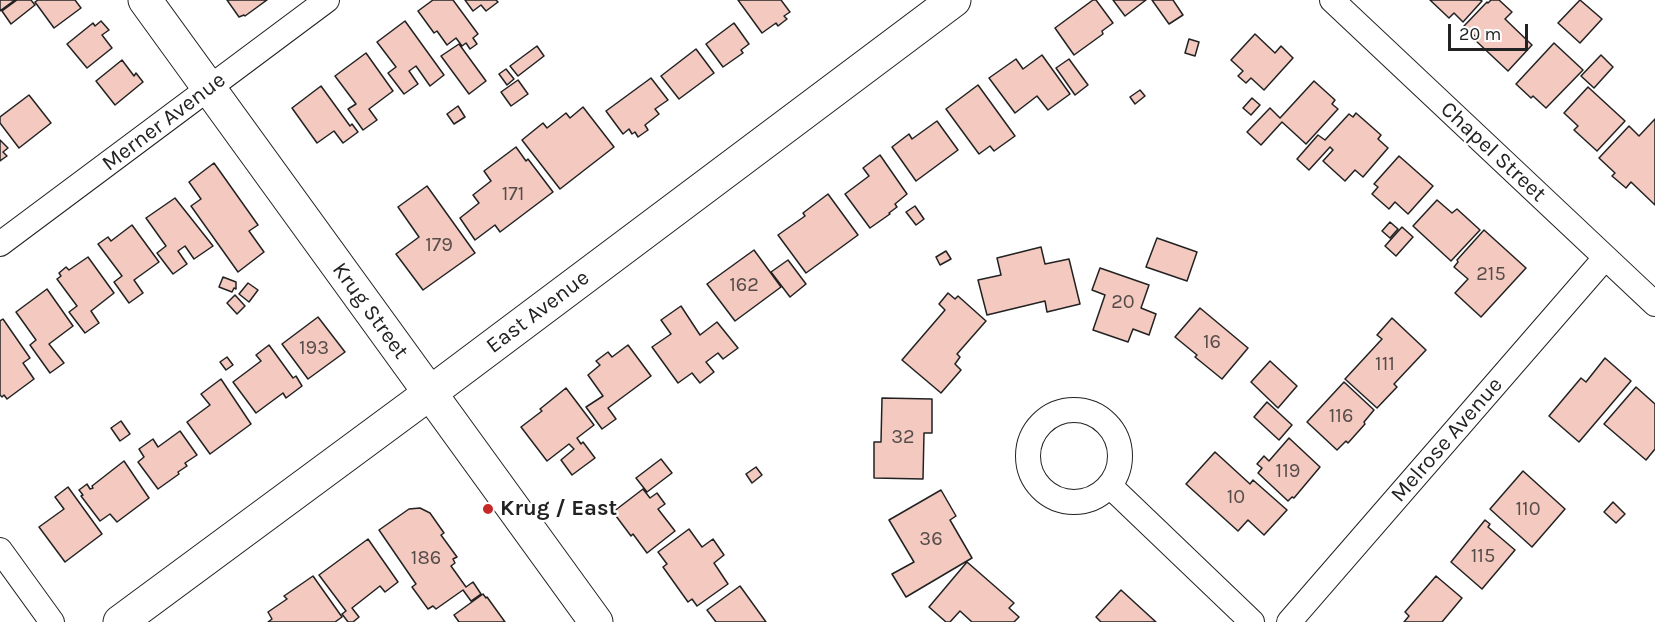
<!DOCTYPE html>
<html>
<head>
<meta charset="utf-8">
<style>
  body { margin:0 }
  #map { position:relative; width:1655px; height:622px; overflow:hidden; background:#fff; font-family:Karla,sans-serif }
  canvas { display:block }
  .scale { position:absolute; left:1448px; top:24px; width:80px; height:27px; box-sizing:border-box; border:3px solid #222; border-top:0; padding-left:8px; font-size:18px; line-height:21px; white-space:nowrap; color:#222; -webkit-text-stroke:4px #fff; paint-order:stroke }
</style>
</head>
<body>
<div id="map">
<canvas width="1655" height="622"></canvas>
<div class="scale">20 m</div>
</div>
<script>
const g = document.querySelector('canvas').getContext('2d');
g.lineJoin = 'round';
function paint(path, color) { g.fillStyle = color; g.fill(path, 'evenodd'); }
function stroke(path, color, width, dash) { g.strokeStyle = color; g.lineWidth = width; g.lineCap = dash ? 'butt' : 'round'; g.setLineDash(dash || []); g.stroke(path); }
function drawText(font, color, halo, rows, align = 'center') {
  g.font = font + ' Karla,sans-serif'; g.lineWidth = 4.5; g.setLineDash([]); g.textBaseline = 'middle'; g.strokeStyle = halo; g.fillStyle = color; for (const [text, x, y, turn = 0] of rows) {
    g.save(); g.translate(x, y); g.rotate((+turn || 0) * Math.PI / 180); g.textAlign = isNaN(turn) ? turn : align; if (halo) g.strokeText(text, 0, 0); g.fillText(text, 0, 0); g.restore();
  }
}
const building = new Path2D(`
  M0,0H15L0,11Z
  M17,0H31L35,5L11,24L2,11Z
  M38,0H75L81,8L54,28L35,2Z
  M227,0H267L245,16L244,15L239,17Z
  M433,0H453L478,34L473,38L477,44L470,49L466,43L462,46L456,38L447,45L437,31L434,33L418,11Z
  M465,0H496L498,2L486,11L481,5L473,11Z
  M738,0H781L790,12L784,16L787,19L778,26L776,23L762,33Z
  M1093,0H1096L1113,23L1102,31L1103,34L1074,55L1055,28Z
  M1113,0H1146L1125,16Z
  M1152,0H1173L1183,15L1169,24Z
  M1430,0H1480L1482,1L1463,22L1454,13L1449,18Z
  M1491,0H1499L1512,12L1505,19L1532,45L1508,71L1474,39L1476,37L1464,26L1487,2L1488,3Z
  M1580,0L1602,19L1580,43L1558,23Z
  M101,21L109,30L102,35L112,48L87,68L67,44L93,23L95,26Z
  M405,21L444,75L430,86L416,66L409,71L418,84L404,94L388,73L396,67L377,42Z
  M734,23L749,44L741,50L743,53L723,67L706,44Z
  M1255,34L1275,53L1281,46L1293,58L1264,90L1251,78L1246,83L1238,76L1243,71L1231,60Z
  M1189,39L1199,42L1195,56L1185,53Z
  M1554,43L1583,70L1546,108L1533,96L1531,98L1516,84Z
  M459,44L486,81L469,94L441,56Z
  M537,46L544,56L518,76L510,66Z
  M696,49L714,73L679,99L661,76Z
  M366,53L393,91L369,109L377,120L363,130L348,109L356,104L335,76Z
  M1042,55L1070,94L1048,110L1037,96L1015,113L989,78L1016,59L1023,69Z
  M1601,55L1613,67L1594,88L1581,76Z
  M1069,59L1088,85L1075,95L1056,68Z
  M122,60L134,76L136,73L143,82L115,105L96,81Z
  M506,69L514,79L507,85L499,74Z
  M651,78L668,100L655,109L659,114L645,125L648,130L638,137L635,132L632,134L629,129L623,134L606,111Z
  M518,80L528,94L511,106L501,92Z
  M1314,81L1335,100L1332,104L1338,109L1306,144L1282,122L1261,145L1247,132L1270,108L1280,118Z
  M978,85L1015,136L994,151L990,146L979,154L946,109Z
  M321,86L350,126L352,124L358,132L343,143L334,131L317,143L292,108Z
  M1588,87L1625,121L1597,151L1574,130L1578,126L1564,113Z
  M1140,90L1145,96L1135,104L1130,97Z
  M29,95L51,123L19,148L0,123V117Z
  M1252,98L1260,105L1251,115L1243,108Z
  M458,106L465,117L454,124L447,114Z
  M583,107L614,147L560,189L522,140L543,123L547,128L566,113L570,118Z
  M1356,113L1381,135L1378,139L1388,148L1363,177L1355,170L1345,181L1323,161L1333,150L1330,147L1309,170L1297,159L1318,135L1325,140L1349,114L1353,117Z
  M1655,119V205L1631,182L1626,188L1612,176L1615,173L1599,158L1629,126L1639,136Z
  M937,121L958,150L916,181L892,147L909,134L912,139Z
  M0,140L8,148L3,152L7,156L0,161Z
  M516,147L526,161L528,159L553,192L500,232L495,225L475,240L460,218L479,203L473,195L491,181L484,171Z
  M880,155L907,194L895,204L897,207L889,213L890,214L870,228L845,194L869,176L863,168Z
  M1399,156L1433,186L1408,214L1395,202L1389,209L1372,194L1378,187L1374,184Z
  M214,163L258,225L249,231L264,252L238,272L191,206L201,199L189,182Z
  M427,186L475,253L423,290L396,254L419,237L398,207Z
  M828,194L858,235L806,273L778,235L805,216L803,213Z
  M175,198L213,246L194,259L185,246L178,251L187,264L173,274L157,253L166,246L146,218Z
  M1437,200L1452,213L1457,209L1480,230L1451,261L1413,226Z
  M915,206L924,219L916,225L906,212Z
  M1390,222L1398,229L1390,238L1382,231Z
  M132,225L159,262L134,280L143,293L129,303L114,282L122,276L98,244L108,237L111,241Z
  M1402,227L1413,237L1396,256L1385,246Z
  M1484,230L1526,268L1481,317L1455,293L1468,279L1454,267L1458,262L1457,260Z
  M1157,238L1197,252L1187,281L1146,267Z
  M1041,247L1045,264L1069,259L1080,304L1047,312L1045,301L987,315L978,280L1001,275L997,258Z
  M754,250L781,287L735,321L707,284Z
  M946,251L951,259L940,265L936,257Z
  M88,257L114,293L91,311L99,323L85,333L69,312L77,306L57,279L61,276L59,273L66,267L69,270Z
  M788,260L806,284L790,297L771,272Z
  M1100,268L1149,285L1141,308L1156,314L1149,335L1133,329L1128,342L1093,330L1105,295L1092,290Z
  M223,277L236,282V289L234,288L232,292L219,287Z
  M248,283L258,290L249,302L239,294Z
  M47,289L73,326L49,344L64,363L50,373L30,345L36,340L16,312Z
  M948,293L955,299L958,296L986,321L957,354L960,357L955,364L961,370L941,393L902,360L945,310L939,304Z
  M235,295L245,306L237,314L227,303Z
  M681,306L700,335L717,322L738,348L723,359L718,353L706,362L714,372L700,383L692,373L678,383L652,347L671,334L661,320Z
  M1200,308L1248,348L1222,379L1195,357L1197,355L1175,337Z
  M318,317L345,352L308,379L282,344Z
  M1392,318L1426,350L1394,384L1397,387L1377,408L1345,379L1382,339L1377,335Z
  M3,319L30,358L23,363L34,379L7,399L4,395L2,397L0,395V321Z
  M269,345L293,378L296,376L302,386L286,398L283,393L256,413L233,382L261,361L256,355Z
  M628,345L651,376L608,408L616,419L602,429L586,407L603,396L588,375L600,365L596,361L608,352L612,357Z
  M227,357L233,365L226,370L220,362Z
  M1605,358L1631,381L1579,442L1549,416L1581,378L1586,382Z
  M1270,361L1297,386L1278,408L1251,382Z
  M221,379L251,424L210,454L187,422L210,405L201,394Z
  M1344,382L1374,410L1364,422L1365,424L1348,443L1346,441L1337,450L1307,422Z
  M1636,387L1655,404V449L1646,460L1604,424Z
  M566,388L594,425L577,438L581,444L583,442L595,458L572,475L561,460L574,449L569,444L547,461L521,427L542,411L540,409Z
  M882,398L932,399V433H924L923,479L874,478V442H881Z
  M1267,402L1292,425L1279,440L1254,417Z
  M121,421L130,434L120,441L111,428Z
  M180,431L197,455L185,463L187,466L178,472L179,474L158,489L138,462L144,457L139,449L153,439L158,447Z
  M1289,438L1320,467L1294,498L1292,497L1288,501L1258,473L1262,468L1257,464L1264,456L1269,461Z
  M1215,452L1250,484L1253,480L1287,510L1264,535L1248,520L1238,531L1186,484Z
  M661,459L672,473L647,492L636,478Z
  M124,461L149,498L117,522L110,514L100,521L81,496L83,495L79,490L87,484L90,489L93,488L92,486Z
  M756,467L762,475L752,483L746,474Z
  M1523,471L1565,509L1532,547L1490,509Z
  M68,487L102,534L65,562L39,527L64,509L55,497Z
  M643,489L650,498L657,493L665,504L658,509L675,531L647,553L633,534L631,536L613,512Z
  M941,490L956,516L950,520L972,558L906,597L892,574L914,562L889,520Z
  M1613,502L1625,514L1616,523L1604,512Z
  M420,508L430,513L444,533L441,535L457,557L453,559L455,563L451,566L466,587L473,582L481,594L471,601L463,590L436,609L433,606L428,609L412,587L416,584L379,530L409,509Z
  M1485,520L1490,524L1488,527L1515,550L1482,589L1451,562Z
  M689,529L702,547L713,539L724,555L714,563L728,584L697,606L692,599L688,602L663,567L667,564L658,552Z
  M368,539L398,582L385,592L380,586L352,608L359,617L353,622H348L342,614L346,611L319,575Z
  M967,562L1014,603L1009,608L1019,617L1014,622H972L960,611L950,622H946L929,607Z
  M313,576L342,617L335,622H268L272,619L268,612L287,599L284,596Z
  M1436,576L1462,598L1442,622H1404L1409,616L1405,612Z
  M740,586L766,622H716L707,610Z
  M1121,590L1156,622H1101L1096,617Z
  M483,594L486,598L487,597L505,622H459L454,615Z`);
const street = new Path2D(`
  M1332,0L1655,304
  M0,244L327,0
  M1028 456a46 46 0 1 1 92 0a46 46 0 1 1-92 0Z
  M1110,486L1252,622
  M0,550L52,622
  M1289,622L1605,258`);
const secondary = new Path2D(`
  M145,0L596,622
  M120,622L430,393L954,0`);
const markers = [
  [488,509,6,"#c62828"]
];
const numberNames = [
  ["171",513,194],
  ["179",439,245],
  ["215",1491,274],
  ["162",744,285],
  ["20",1123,302],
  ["16",1212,342],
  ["193",314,348],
  ["111",1385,364],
  ["116",1341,416],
  ["32",903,437],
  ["119",1288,471],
  ["10",1236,497],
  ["110",1528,509],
  ["36",931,539],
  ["115",1483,556],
  ["186",426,558]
];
const streetNames = [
  ["Merner Avenue",164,122,-37],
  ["Chapel Street",1493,152,43],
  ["Krug Street",370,311,54],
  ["East Avenue",538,312,-37],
  ["Melrose Avenue",1447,440,-49]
];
const poiNames = [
  ["Krug / East",500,509]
];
paint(building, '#f3c9c0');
stroke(building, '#222', 1.5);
stroke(street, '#222', 26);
stroke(secondary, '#222', 35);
stroke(street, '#fff', 24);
stroke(secondary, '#fff', 33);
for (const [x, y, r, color] of markers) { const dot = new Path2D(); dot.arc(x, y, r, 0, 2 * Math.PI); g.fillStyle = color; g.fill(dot); stroke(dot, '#fff', 2); }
drawText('20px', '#564c4a', null, numberNames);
drawText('22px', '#222', '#fff', streetNames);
drawText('bold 22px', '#222', '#fff', poiNames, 'left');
</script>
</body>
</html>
